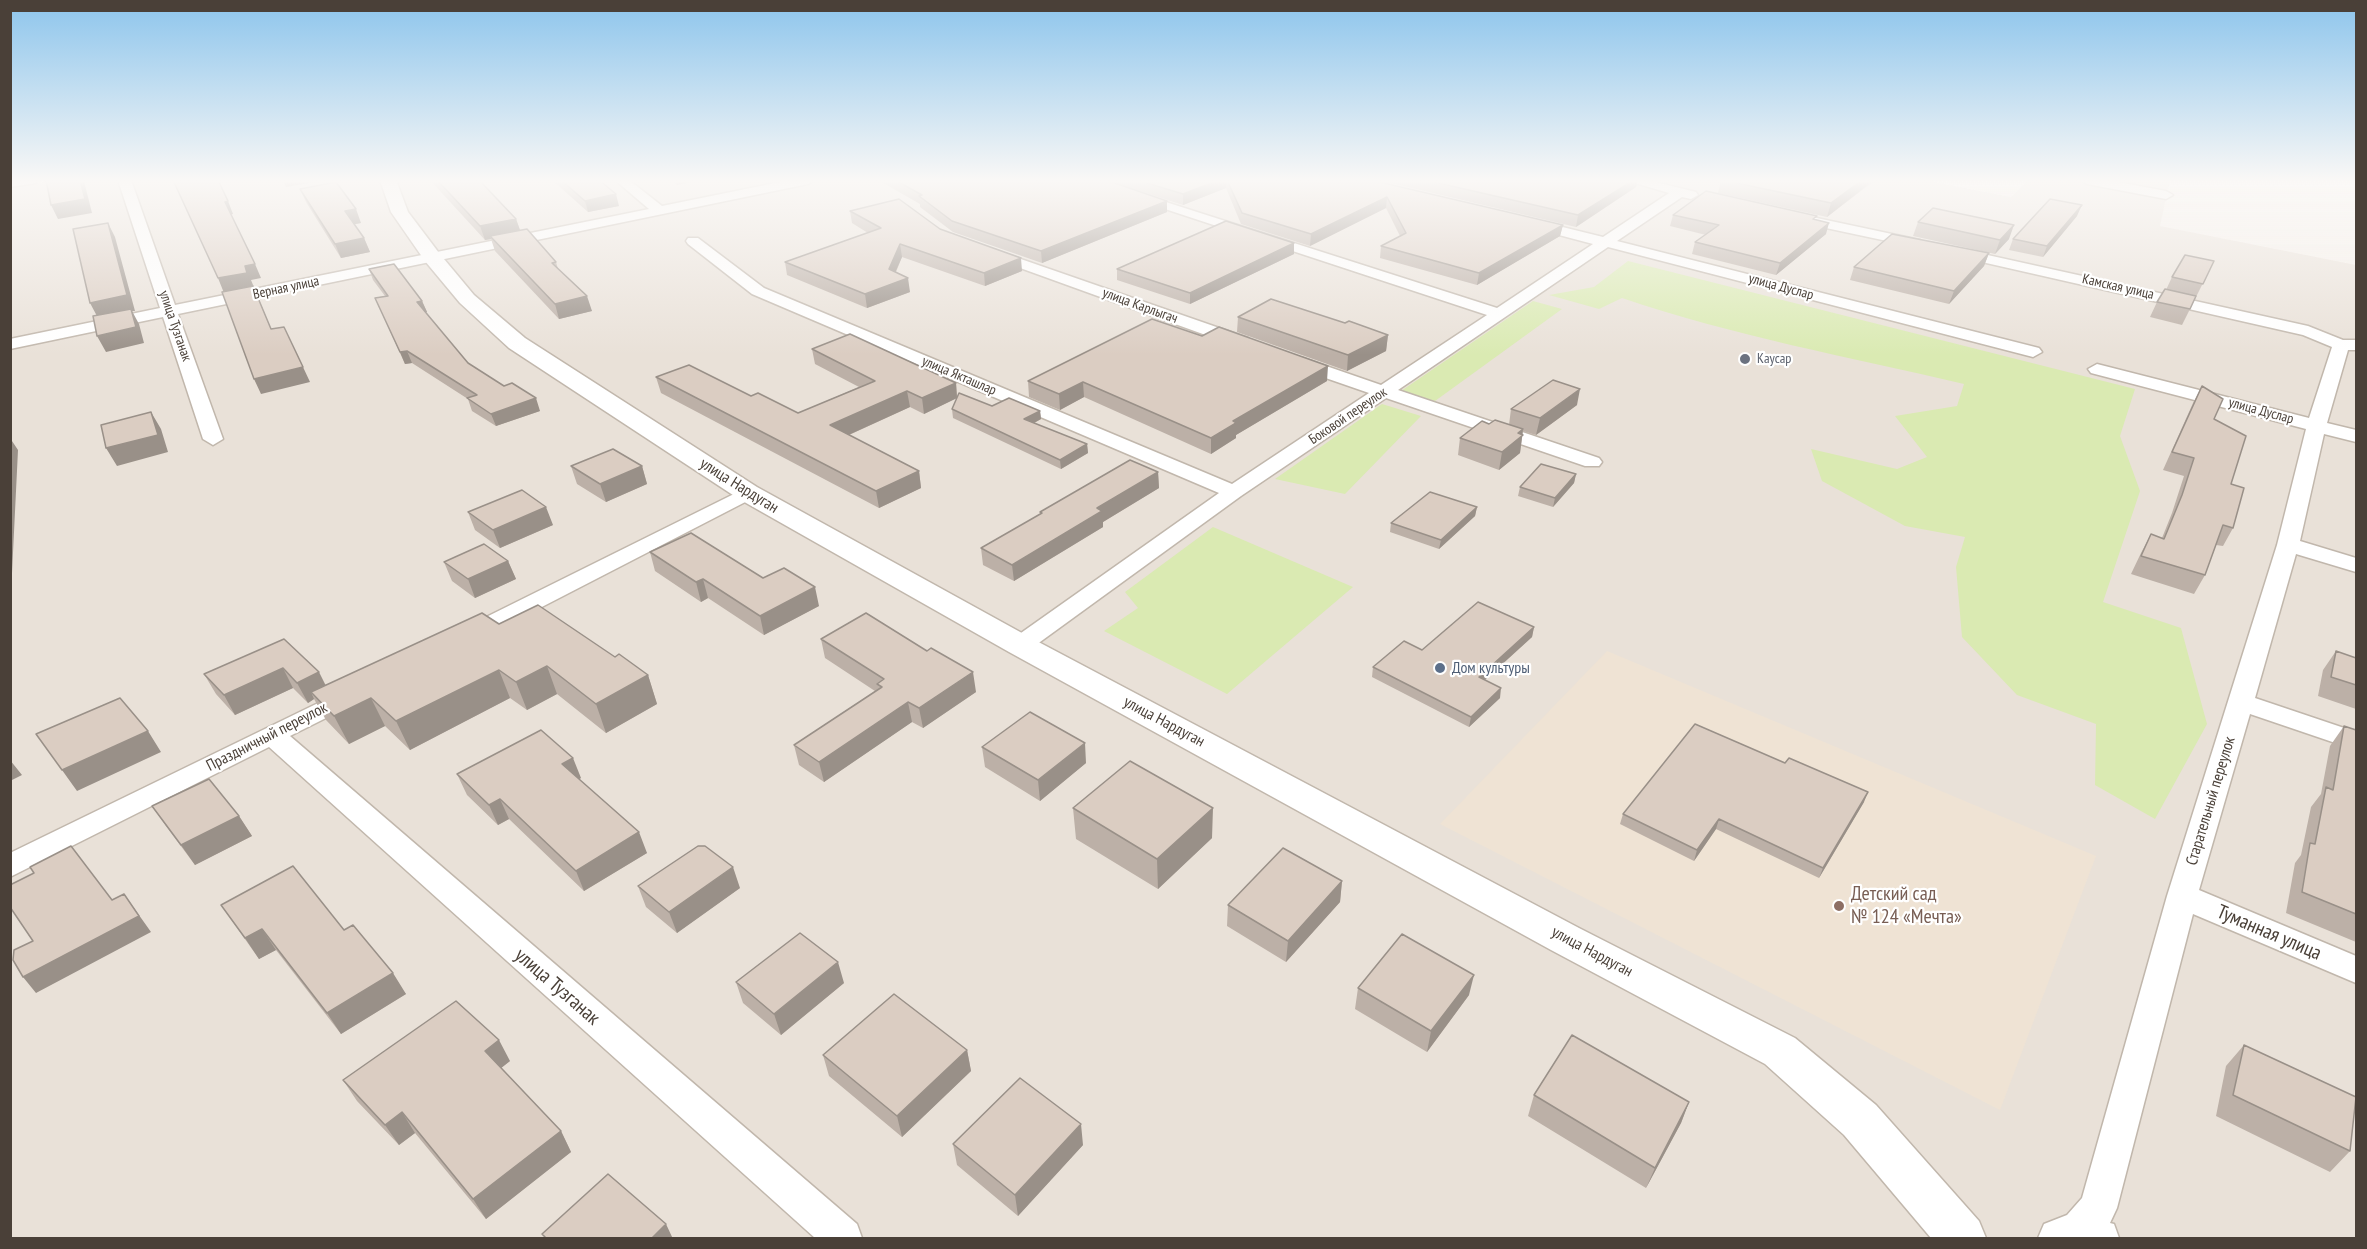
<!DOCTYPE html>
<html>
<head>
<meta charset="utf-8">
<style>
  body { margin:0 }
  #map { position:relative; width:2367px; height:1249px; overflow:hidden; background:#f5f0ea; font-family:"PT Sans Narrow",sans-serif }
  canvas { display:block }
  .frame { position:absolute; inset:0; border:12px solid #4a4038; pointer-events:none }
</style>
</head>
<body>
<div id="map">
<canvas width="2367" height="1249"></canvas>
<div class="frame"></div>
</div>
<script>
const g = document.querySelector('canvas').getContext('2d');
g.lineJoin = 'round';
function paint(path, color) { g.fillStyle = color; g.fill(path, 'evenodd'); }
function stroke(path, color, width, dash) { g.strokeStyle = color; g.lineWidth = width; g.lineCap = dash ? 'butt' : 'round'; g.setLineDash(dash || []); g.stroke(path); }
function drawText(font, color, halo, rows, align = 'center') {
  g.font = font + ' "PT Sans Narrow",sans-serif'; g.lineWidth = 4.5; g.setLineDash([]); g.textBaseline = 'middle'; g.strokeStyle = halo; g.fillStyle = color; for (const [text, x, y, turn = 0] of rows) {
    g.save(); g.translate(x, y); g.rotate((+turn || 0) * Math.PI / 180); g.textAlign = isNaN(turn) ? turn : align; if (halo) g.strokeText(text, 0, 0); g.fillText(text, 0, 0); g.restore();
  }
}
const residential = new Path2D(`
  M57,180H1923L2011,197L2028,180H2170L2160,226L2356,265V1238H11V187Z`);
const education = new Path2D(`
  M1607,651L2096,856L2000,1110L1440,824Z`);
const green = new Path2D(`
  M1628,261L2135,389L2120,436L2140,491L2103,602L2181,628L2207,724L2155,819L2095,785L2096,724L2017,695L1962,637L1956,567L1965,537L1905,526L1822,481L1811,449L1897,469L1927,457L1895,416L1957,406L1964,384C1849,357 1734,336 1622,298L1599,309L1549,295L1594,287Z
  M1533,301L1562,309L1435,401L1401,391Z
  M1382,404L1421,416L1345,494L1275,479Z
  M1213,527L1353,587L1227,694L1104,631L1138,608L1125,592Z`);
const minor = new Path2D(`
  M10,180H38L36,183L10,187Z
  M118,180H131L175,305L649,209L615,180H629L662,206L790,180H815L808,184L178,314L223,439L213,445L203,439L163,317L10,349V339L160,308Z
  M1077,180H1097L1497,308L1593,244L1525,226V220L1530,219L1603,237L1669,193L1625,180H1647L1696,192L1698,195L1691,199L1682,197L1617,241L2039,348L2042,352L2033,357L1608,247L1398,390L1599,458L1602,462L1599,466H1585L1386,398L1241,496L1029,650L1020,653L1011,650L1008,645L1011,640L1219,493L752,294L688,244L686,241L688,238H698L764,288L1232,484L1369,393L1291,366L1288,362L1291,358H1303L1381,385L1487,315Z
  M2080,180H2107L2166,191L2173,195L2166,199L2087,184Z
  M1798,214L1920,240L1927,244L1920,248L1793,221L1791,218Z
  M1956,248L2308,326L2343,340H2356V350H2348L2327,423L2356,430V442L2324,434L2300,541L2356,558V572L2296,554L2255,698L2356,732V750L2250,714L2199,890L2356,956V983L2193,914L2117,1208L2110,1223L2114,1224L2119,1238H2038L2044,1224L2067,1215L2082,1198L2167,896L2277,545L2306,429L2091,373L2088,369L2097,364L2309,418L2332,347L2303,335L1951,255L1949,252L1951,249Z
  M992,249L1248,338L1251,342L1242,347L1236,346L987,256L985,253L987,250Z
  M748,487L755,489L758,493L755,497L474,642L465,644L456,642L453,637L456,632Z
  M349,688L358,690L362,696L358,702L290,736L857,1224L862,1238H815L269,747L10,877V853Z`);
const tertiary = new Path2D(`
  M380,180H396L408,212L439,253L474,295L525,338L757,487L1031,638L1579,928L1795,1038L1876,1105L1979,1221L1986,1238H1931L1844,1135L1765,1064L1551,950L1009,652L739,499L509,348L460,303L425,261L391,212Z`);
const wall = new Path2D(`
  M430,180H479L516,219L520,230L556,262L558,269L592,311L559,319L495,251L491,239L485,240Z
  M552,180H599L619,206L588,212Z
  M670,180H701L677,185Z
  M878,180H1371L1563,225L1560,236L1477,285L1380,258L1381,246L1400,236L1386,208L1310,246L1241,224L1226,188L1183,205L1131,188L1167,212L1042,263L953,232L920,207V204Z
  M1378,180H1638L1636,187L1576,227Z
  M1721,180L1874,181L1827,217L1718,193Z
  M300,189L361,223L354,224L364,238L370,252L341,258L306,202Z
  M850,211L940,229L1022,271L985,286L902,257L896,272L910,292L867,308L787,275L785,262L868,233L852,223Z
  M1673,215L1816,220L1826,234L1776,275L1692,254L1695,242L1706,235L1670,226Z
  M2077,216L2043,257L2009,250L2013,239Z
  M1918,222L2009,239L1995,254L1913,236Z
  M1294,243V254L1190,304L1117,280V269Z
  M1989,253L1984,266L1949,304L1850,280L1854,267Z
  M2214,261L2182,325L2150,317L2157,302L2166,290L2172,277Z
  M369,269L422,301L427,312H425L468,363L540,411L496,426L472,411L468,399L412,363L405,364L375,298L385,296L373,280Z
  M1238,317L1345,323L1388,335L1386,351L1347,371L1237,332Z
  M812,349L956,383L957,398L992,406L1040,411L1041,419L1034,423L1087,444L1088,453L1061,469L953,418L952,409L957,398L924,414L910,407L849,435L919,471L921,488L879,508L661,393L656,377L751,396L798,413L859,387L815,364Z
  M1028,381H1327L1236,435V438L1211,454L1084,397L1060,410L1029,397Z
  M2202,386L2214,419L2231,484L2233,528L2223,546L2216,545L2205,575L2194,594L2131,574L2141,553L2151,534L2162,538L2172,513L2184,476L2163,470L2193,403Z
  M1577,405L1536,435L1523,431L1520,453L1499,470L1458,455L1460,438L1489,424L1509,425L1511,409Z
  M571,466H642L647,484L606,502L577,484Z
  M1158,472L1159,488L1103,522V527L1014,581L983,565L981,548L1040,514V512Z
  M1576,474L1574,483L1553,507L1518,496L1520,487Z
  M1477,507L1475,516L1439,549L1390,532L1391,523Z
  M468,512L553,525L500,548L475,530Z
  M650,552L763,578L819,606L764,635L708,598L701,602L655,571Z
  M508,561L516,579L475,598L452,581L444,562Z
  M499,624L615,657L648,675L657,704L606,733L557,694L527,710L510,698L410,750L385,726L349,744L326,720L314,699L308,703L293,688L235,715L216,694L204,674L284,639L325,685Z
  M1534,627L1532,637L1485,680L1500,698L1469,727L1372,677L1373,667L1422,650Z
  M821,639L976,692L923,728L912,722L824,782L799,765L794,745L875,691L825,658Z
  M2336,651L2356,658V709L2318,696L2323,670Z
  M2344,726L2356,730V942L2286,913L2295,863L2301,855L2311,807L2321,794L2330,746Z
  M982,747L1086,763L1040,801L985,767Z
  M1785,763L1864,802L1819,878L1716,829L1694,861L1620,824L1623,814Z
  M457,774L581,778L579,779L647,853L584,891L509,819L498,825L467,795Z
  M152,806L239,816L252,836L195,865L166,826Z
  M1073,808L1212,838L1158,889L1076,839Z
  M1342,881L1340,902L1286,962L1227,926L1228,905Z
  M638,886L740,888L677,933L646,907Z
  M221,905L344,930L406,994L341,1034L276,950L259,959Z
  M736,982L844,983L781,1035L743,1003Z
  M1358,988L1469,995L1427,1052L1355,1009Z
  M2244,1045L2350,1151L2330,1172L2216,1116L2226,1066Z
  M967,1050L971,1071L902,1137L829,1076L823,1055Z
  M510,1061L501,1068L561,1131L571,1152L486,1219L415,1133L399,1145L357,1101L343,1080Z
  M1534,1095L1689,1102L1681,1123L1646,1188L1528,1116Z
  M953,1144L1083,1145L1018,1216L957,1165Z`);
const shadedWall = new Path2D(`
  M80,180H83L84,181L92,213L58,219L51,205Z
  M283,180H315V182L286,187Z
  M676,180H701L677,185Z
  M1219,180H1226V188L1183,205V194Z
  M1634,180H1638L1636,187L1576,227L1578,215Z
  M1862,180H1874L1827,217L1831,203Z
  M616,194L619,206L588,212L585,201Z
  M1387,197L1386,208L1310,246L1311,234Z
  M228,201L233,214L230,215L225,202Z
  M1167,201V212L1042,263L1041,251Z
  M2082,205L2077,216L2043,257L2047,246Z
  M356,209L361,223L350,225L345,211Z
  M516,219L521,233L490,236L491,239L485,240L480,226Z
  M108,223L115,237L135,311H132L139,324L144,343L106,352L97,336L98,318L90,303Z
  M1829,223L1826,234L1776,275L1780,263Z
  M1563,225L1560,236L1477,285L1479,273Z
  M2014,225L2009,239L1995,254L2000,240Z
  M364,238L370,252L341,258L335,244Z
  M1294,243V254L1190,304V293Z
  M900,244L902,257L891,282L889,269Z
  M1989,253L1984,266L1949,304L1954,291Z
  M1021,258L1022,271L985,286L984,273Z
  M255,264L261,278L251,280L277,344L224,293L218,278L245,266Z
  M908,278L910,292L867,308L865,294Z
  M587,296L592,311L559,319L555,304Z
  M422,301L427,312L421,313L417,302Z
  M1388,335L1386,351L1347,371L1348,355Z
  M407,351L412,363L405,364L400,352Z
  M1328,366L1327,381L1236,435V438L1211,454V438L1233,421Z
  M303,367L310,382L261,394L254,379Z
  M1083,382L1084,397L1060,410L1059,394Z
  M956,383L957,398L924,414L922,398Z
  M1580,389L1577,405L1536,435L1540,418Z
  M907,391L910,407L833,442L830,425Z
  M536,398L540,411L496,426L491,414Z
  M1040,411L1041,419L1025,428L1024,419Z
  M151,412L161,429L168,452L117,466L106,448Z
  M1523,429L1520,453L1499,470L1502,452L1518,433Z
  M10,438L18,450L12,573H10Z
  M1087,444L1088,453L1061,469L1060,460Z
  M642,466L647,484L606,502L600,484Z
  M919,471L921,488L879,508L876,491Z
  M1158,472L1159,488L1103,522V527L1014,581L1012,565L1097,508Z
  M1576,474L1574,483L1553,507L1555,498Z
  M546,507L553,525L500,548L493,530Z
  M1477,507L1475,516L1439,549L1441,540Z
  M508,561L516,579L475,598L468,579Z
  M703,579L708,598L701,602L696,582Z
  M815,587L819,606L764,635L760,616Z
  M1534,627L1532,637L1477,687L1479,677Z
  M547,666L557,694L527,710L516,682Z
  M283,668L293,688L235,715L224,695Z
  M499,670L510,698L410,750L396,721Z
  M319,672L329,692H311L314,699L308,703L297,683Z
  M973,672L976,692L923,728L919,708Z
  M648,675L657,704L606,733L596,704Z
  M1501,688L1500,698L1469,727L1471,717Z
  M371,698L385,726L349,744L334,716Z
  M908,702L912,722L824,782L819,762Z
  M148,731L161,752L77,791L62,770Z
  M1085,743L1086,763L1040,801L1038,780Z
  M573,758L581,778L570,784L562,764Z
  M10,760L22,775L10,781Z
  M1868,792L1864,802L1819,878L1823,868Z
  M500,799L509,819L498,825L489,805Z
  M1213,808L1212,838L1158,889L1157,859Z
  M239,816L252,836L195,865L181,845Z
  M1719,819L1716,829L1694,861L1697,850Z
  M639,832L647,853L584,891L576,871Z
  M733,867L740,888L677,933L669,912Z
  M1342,881L1340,902L1286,962L1288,941Z
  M124,894L151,932L36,993L23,977Z
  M262,929L276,950L259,959L245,938Z
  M838,962L844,983L781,1035L774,1014Z
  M393,973L406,994L341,1034L327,1013Z
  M1474,975L1469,995L1427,1052L1431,1031Z
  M499,1040L510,1061L496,1072L485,1051Z
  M967,1050L971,1071L902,1137L897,1116Z
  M1689,1102L1681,1123L1646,1188L1655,1168Z
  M402,1112L415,1133L399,1145L385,1125Z
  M1081,1124L1083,1145L1018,1216L1015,1195Z
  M561,1131L571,1152L486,1219L473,1199Z
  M666,1224L673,1239H651Z`);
const building = new Path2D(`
  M46,180H80L85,199L51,205Z
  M173,180H218L228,201L225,202L255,264L245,266L247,273L218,278Z
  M437,180H479L516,219L480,226Z
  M561,180H599L616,194L585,201Z
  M895,180H1106L1167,201L1041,251L952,221L919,196L922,195Z
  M1137,180H1219L1183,194Z
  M1227,180H1371L1563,225L1479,273L1381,246L1406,233L1387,197L1311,234L1242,213Z
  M1425,180H1634L1578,215Z
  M1722,180H1862L1831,203Z
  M336,182L356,209L345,211L364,238L335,244L300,189Z
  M1706,191L1817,216L1813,219L1829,223L1780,263L1695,242L1719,225L1673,215Z
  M899,199L940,229L1021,258L984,273L900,244L889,269L908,278L865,294L785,262L881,228L850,211Z
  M2050,199L2082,205L2047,246L2013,239Z
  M1933,208L2014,225L2000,240L1918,222Z
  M1226,221L1294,243L1190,293L1117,269Z
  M108,223L127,295L90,303L73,229Z
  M527,229L556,262L552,263L587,296L555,304L490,236Z
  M1892,234L1989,253L1954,291L1854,267Z
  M2185,255L2214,261L2203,284L2172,277Z
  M394,264L422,301L417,302L468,363L504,386L512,383L536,398L491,414L467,398L477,395L407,351L400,352L375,298L388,296L369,269Z
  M253,286L271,329L284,327L303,367L254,379L222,292Z
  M2165,289L2196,296L2190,309L2157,302Z
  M1271,299L1345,323L1349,321L1388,335L1348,355L1238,317Z
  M131,309L136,327L97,336L93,316Z
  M1152,319L1202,336L1219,327L1328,366L1233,421L1236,423L1211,438L1083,382L1059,394L1028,381Z
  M850,334L956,383L922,398L907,391L830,425L919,471L876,491L656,377L689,365L751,396L758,393L798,413L875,381L812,349Z
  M1553,380L1580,389L1540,418L1511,409Z
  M2202,386L2223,399L2214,419L2246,436L2231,484L2244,488L2233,528L2223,525L2205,575L2141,556L2151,534L2164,539L2182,495L2194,458L2172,452Z
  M959,393L992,406L1009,398L1040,411L1024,419L1087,444L1060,460L952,409Z
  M151,412L158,435L106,448L101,425Z
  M1495,420L1523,429L1518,433L1523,435L1502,452L1460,438L1482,421L1489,424Z
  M613,449L642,466L600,484L571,466Z
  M1130,460L1158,472L1097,508L1102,511L1012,565L981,548L1042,513L1040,512Z
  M1541,464L1576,474L1555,498L1520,487Z
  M522,490L546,507L493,530L468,512Z
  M1430,492L1477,507L1441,540L1391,523Z
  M691,533L763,578L784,568L815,587L760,616L703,579L696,582L650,552Z
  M484,544L508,561L468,579L444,562Z
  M1478,602L1534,627L1479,677L1501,688L1471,717L1373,667L1404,641L1422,650Z
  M538,605L615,657L619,654L648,675L596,704L547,666L516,682L499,670L396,721L371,698L334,716L311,692L482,613L499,624Z
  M866,613L927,651L931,648L973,672L919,708L908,702L819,762L794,745L882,687L877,684L884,679L821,639Z
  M284,639L319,672L297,683L283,668L224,695L204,674Z
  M2336,651L2356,658V685L2331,677Z
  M120,698L148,731L62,770L36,734Z
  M1030,712L1085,743L1038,780L982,747Z
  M1695,724L1785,763L1789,758L1868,792L1823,868L1719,819L1697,850L1623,814Z
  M2344,726L2356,730V914L2302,892L2310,843L2315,844L2326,787L2333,790Z
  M541,730L573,758L562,764L639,832L576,871L500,799L489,805L457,774Z
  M1130,761L1213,808L1157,859L1073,808Z
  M209,779L239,816L181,845L152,806Z
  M71,846L112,900L124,894L139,916L23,977L13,960L14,950L33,941L10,907V885L34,873L30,867Z
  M698,846H705L733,867L669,912L638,886Z
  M1283,848L1342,881L1288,941L1228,905Z
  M293,866L344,930L353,925L393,973L327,1013L262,929L245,938L221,905Z
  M800,933L838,962L774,1014L736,982Z
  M1402,934L1474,975L1431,1031L1358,988Z
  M894,994L967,1050L897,1116L823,1055Z
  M456,1001L499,1040L485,1051L561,1131L473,1199L402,1112L385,1125L343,1080Z
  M1572,1035L1689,1102L1655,1168L1534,1095Z
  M2244,1045L2356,1097L2350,1151L2233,1095Z
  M1020,1078L1081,1124L1015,1195L953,1144Z
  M608,1174L666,1224L651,1239H547L542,1234Z`);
const markers = [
  [1745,359,6,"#6b7280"],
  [1440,668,6,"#5c6f8a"],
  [1839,906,6,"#8d6e63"]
];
const farStreetnames = [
  ["улица Дуслар",1781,287,15],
  ["Камская улица",2118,287,13],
  ["Верная улица",286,288,-12],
  ["улица Карлыгач",1140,306,20],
  ["улица Тузганак",175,326,71],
  ["улица Якташлар",959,376,23],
  ["улица Дуслар",2261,411,15],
  ["Боковой переулок",1348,416,-34]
];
const farWorshipnames = [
  ["Каусар",1757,359]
];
const streetNames = [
  ["улица Нардуган",739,486,32],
  ["улица Нардуган",1164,722,28],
  ["Праздничный переулок",267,737,-27],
  ["Старательный переулок",2211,801,-73],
  ["улица Нардуган",1592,952,28]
];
const serviceNames = [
  ["Дом культуры",1452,668]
];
const nearEducationnames = [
  ["Детский сад",1851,894],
  ["№ 124 «Мечта»",1851,917]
];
const nearStreetnames = [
  ["Туманная улица",2269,933,23],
  ["улица Тузганак",557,987,41]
];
paint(residential, '#e9e1d8');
paint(education, '#efe3d4');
paint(green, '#daeab2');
stroke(minor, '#c1b7ac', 3);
stroke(tertiary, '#c1b7ac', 3);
paint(minor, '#fff');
paint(tertiary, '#fff');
paint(wall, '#bcb0a7');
paint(shadedWall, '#999088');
paint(building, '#dbcdc2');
stroke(building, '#999088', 1.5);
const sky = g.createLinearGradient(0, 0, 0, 355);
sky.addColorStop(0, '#8dc5ec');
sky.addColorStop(0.51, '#faf8f6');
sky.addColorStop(1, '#faf8f600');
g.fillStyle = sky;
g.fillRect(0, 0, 2367, 355);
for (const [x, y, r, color] of markers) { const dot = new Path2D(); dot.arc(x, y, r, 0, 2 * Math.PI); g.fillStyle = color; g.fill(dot); stroke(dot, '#fff', 2); }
drawText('14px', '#4a4038', '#fff', farStreetnames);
drawText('14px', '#5b616d', '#fff', farWorshipnames, 'left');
drawText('16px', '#4a4038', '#fff', streetNames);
drawText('16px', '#4e5e75', '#fff', serviceNames, 'left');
drawText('20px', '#785e54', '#fff', nearEducationnames, 'left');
drawText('20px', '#4a4038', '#fff', nearStreetnames);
</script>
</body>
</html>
